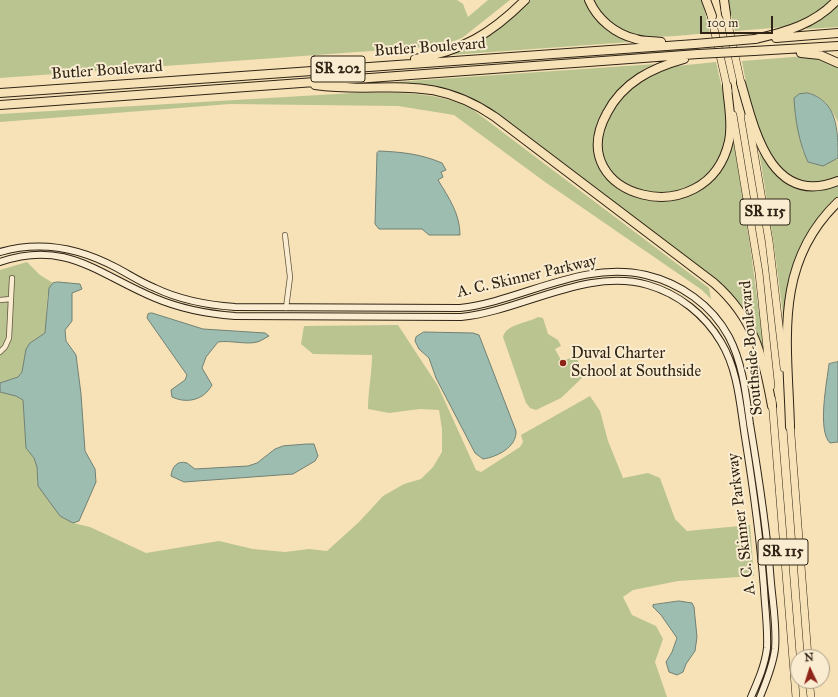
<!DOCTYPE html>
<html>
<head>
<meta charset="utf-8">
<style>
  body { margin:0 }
  #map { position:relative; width:838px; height:697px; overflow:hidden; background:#f7e2b7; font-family:"IM FELL Great Primer",serif }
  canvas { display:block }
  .north { position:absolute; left:790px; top:649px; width:40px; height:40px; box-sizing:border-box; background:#faecd0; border:1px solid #a99c85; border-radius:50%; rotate:356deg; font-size:11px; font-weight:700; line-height:16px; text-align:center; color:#2f2415 }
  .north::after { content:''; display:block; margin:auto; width:14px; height:18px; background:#8f2418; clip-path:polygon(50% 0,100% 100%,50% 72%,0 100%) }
  .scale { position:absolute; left:700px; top:16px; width:73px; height:18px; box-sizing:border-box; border:2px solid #2f2415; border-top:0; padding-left:5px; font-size:12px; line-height:14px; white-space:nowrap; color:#2f2415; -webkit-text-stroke:3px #faecd0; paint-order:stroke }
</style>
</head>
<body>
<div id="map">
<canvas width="838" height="697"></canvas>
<div class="north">N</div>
<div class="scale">100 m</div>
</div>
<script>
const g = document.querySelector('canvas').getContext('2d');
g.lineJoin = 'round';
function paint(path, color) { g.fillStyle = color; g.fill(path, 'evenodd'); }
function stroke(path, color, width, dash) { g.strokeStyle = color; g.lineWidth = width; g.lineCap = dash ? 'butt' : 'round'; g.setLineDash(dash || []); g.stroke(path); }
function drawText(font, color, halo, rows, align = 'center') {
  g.font = font + ' "IM FELL Great Primer",serif'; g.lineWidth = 4; g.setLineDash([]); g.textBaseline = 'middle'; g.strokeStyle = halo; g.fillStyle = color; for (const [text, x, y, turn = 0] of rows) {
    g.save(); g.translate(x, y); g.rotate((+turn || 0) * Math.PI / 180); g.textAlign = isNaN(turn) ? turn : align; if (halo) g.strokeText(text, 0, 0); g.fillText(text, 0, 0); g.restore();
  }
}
const green = new Path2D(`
  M0,0H457L463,4L468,17L488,0H510L462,38L440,46L0,78Z
  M528,0H585C593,20 610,35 630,42L450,55L470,46Z
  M593,0H702L710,33C667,36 616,49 593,0Z
  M727,0H833L814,16L785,27L735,31Z
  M838,1V27L806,29Z
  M806,56H814L838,67V122C830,107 825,97 808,93L795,113L803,152L837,160L838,158V178C830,180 819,184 811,183C803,182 794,180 787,176C758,156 748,94 742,61Z
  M716,62L726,106L727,138L716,165L691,188L655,195L625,186L604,163L601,141L610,112L631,86L667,67Z
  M655,64L644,69L622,87L597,131L604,171L649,199L702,186L733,138L750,245L764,350L727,293L483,107L395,84V82Z
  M353,93C393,93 435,90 472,109L709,288L711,299L702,290L545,182L454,115L398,106L230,104L0,122V114Z
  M759,151L766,162L796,185L838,183V199L803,246L785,329L773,238Z
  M27,262L40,275L53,283C43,296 49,317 45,333L30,343L22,372L18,377L0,383V270Z
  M538,317L543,318L548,334L558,340L561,346L555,349L562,362L575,355L584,372L582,373L584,376L561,398L536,410L530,408L526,403L503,337C506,324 528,323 538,317Z
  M398,325L438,386L476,470L481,472L520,447L523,442L521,435L590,396L600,411L608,441L623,478L648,473L660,478L675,519L687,531L750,525L754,576L678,581L633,590L623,597L632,615L656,626L663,639L655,662L667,697H0V392L16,396L23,400L26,448L34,458L37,467V482L60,516L73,523L90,527L146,553L219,541L253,549L285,552L309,549L327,551L359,522L383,496L404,484L421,479L433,467L442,452V429L439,410L420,409L389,413L368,409C368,391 372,373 372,355L313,354L301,344L304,326Z`);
const water = new Path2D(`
  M808,93C838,101 838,131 838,158L823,166L808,162C799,143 795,119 794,98L799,94Z
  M379,151C402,152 421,154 442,163L446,170L441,172L443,177L438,180C449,198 460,214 460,235H429L422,229H379L375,224L377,153Z
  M58,282L80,284L82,289L72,293V321L65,330L66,341L76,355L81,394L85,451L95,469L96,482L79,521L73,523L60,516L38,486L37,467L34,458L26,448L23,400L16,396L0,392V383L18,377L22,372L26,349L30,343L45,333L49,288L53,283Z
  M152,313L203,329L265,333L269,336C265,338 261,341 257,342C247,345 230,340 218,342L206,357L202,368L212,385C204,400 187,404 172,397L171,390L185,380L187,375L147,318L148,314Z
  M424,332L473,333L479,335L516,431C517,447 497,457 483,459L475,453L436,378L429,358L419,349L415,341L416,337Z
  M838,362V442L830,443C817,430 827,382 829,364Z
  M307,444H314L318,456L315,461L293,474L184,482L171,476C172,467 177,460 187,463L195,469L248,466L257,463L275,449L283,446Z
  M679,601L692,603L694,607L697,637L695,651L686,664L683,672L677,675L669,672L666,662L672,652L677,638L661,615L653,607V605Z`);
const minor = new Path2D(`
  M285,235L290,277L286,308
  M0,300L11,299
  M0,352L5,347L9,338L12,278`);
const secondary = new Path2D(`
  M0,252C41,240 80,248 117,268C130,275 142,283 155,288C180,300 207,305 235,307L460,308C522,301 582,260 646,275C680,283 712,305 729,337C743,364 746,395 750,424C759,478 767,529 771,583C773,605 777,628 775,649C773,666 766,682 760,697
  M0,262C66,239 99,275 155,298C181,309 208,314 235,316L461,317C522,311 587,267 648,285C679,294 705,315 721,342C738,370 740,405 745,437C753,487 760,537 764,589C765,608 768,628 767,648C765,665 758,681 751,697`);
const trunk = new Path2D(`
  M725,10L742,88
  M710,11L728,91
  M733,115L759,273L771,386
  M748,117L769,241L784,368
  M772,400L796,697
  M790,422L808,657
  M809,681L811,697`);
const motorway = new Path2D(`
  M589,0C597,19 615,34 636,39C644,42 652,40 661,42
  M706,0L712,16
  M724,0L726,14
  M776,38L838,33
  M755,39C786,32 815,24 837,0
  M754,51L838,46
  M801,53L820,55L838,63
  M415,59C462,51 491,34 525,0
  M684,59C652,68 623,82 607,113C560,198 708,236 729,141C733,123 728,103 727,86
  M741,83C754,129 771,208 838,181
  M315,85C385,95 428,71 495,117L714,283C754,318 763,356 772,406
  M0,93L695,44
  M0,105L698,54
  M790,427C788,345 772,265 838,202`);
const motorwayBridge = new Path2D(`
  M695,44L755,39
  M698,54L754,51`);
const markers = [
  [563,363,4,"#8f2418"]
];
const shields = [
  [338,69,54],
  [765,212,50],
  [783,552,50]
];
const shieldNames = [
  ["SR 202",338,69],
  ["SR 115",765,212],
  ["SR 115",783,552]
];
const streetNames = [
  ["Butler Boulevard",430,48,-4],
  ["Butler Boulevard",107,71,-4],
  ["A. C. Skinner Parkway",527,277,-13],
  ["Southside Boulevard",752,348,-95],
  ["A. C. Skinner Parkway",742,524,-97]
];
const poiNames = [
  ["Duval Charter",571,354],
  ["School at Southside",571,372]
];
paint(green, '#b9c490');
paint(water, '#9dbdb1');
stroke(water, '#718073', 1);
stroke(minor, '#61543e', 6);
stroke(secondary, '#2f2415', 8);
stroke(trunk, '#2f2415', 8);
stroke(motorway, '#2f2415', 10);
stroke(minor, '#faecd0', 4.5);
stroke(secondary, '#faecd0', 6);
stroke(trunk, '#f7e2b7', 7);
stroke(motorway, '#f7e2b7', 8);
stroke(motorwayBridge, '#2f2415', 10, []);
stroke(motorwayBridge, '#f7e2b7', 8);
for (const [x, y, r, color] of markers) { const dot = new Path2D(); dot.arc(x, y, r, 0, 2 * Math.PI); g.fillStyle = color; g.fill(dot); stroke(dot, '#faecd0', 1.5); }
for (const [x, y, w] of shields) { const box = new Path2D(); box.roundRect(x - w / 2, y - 13, w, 26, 3); g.fillStyle = '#faecd0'; g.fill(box); stroke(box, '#2f2415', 1); }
drawText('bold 15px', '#2f2415', null, shieldNames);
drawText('16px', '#2f2415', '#faecd0', streetNames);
drawText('16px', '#2f2415', '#faecd0', poiNames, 'left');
</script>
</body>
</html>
